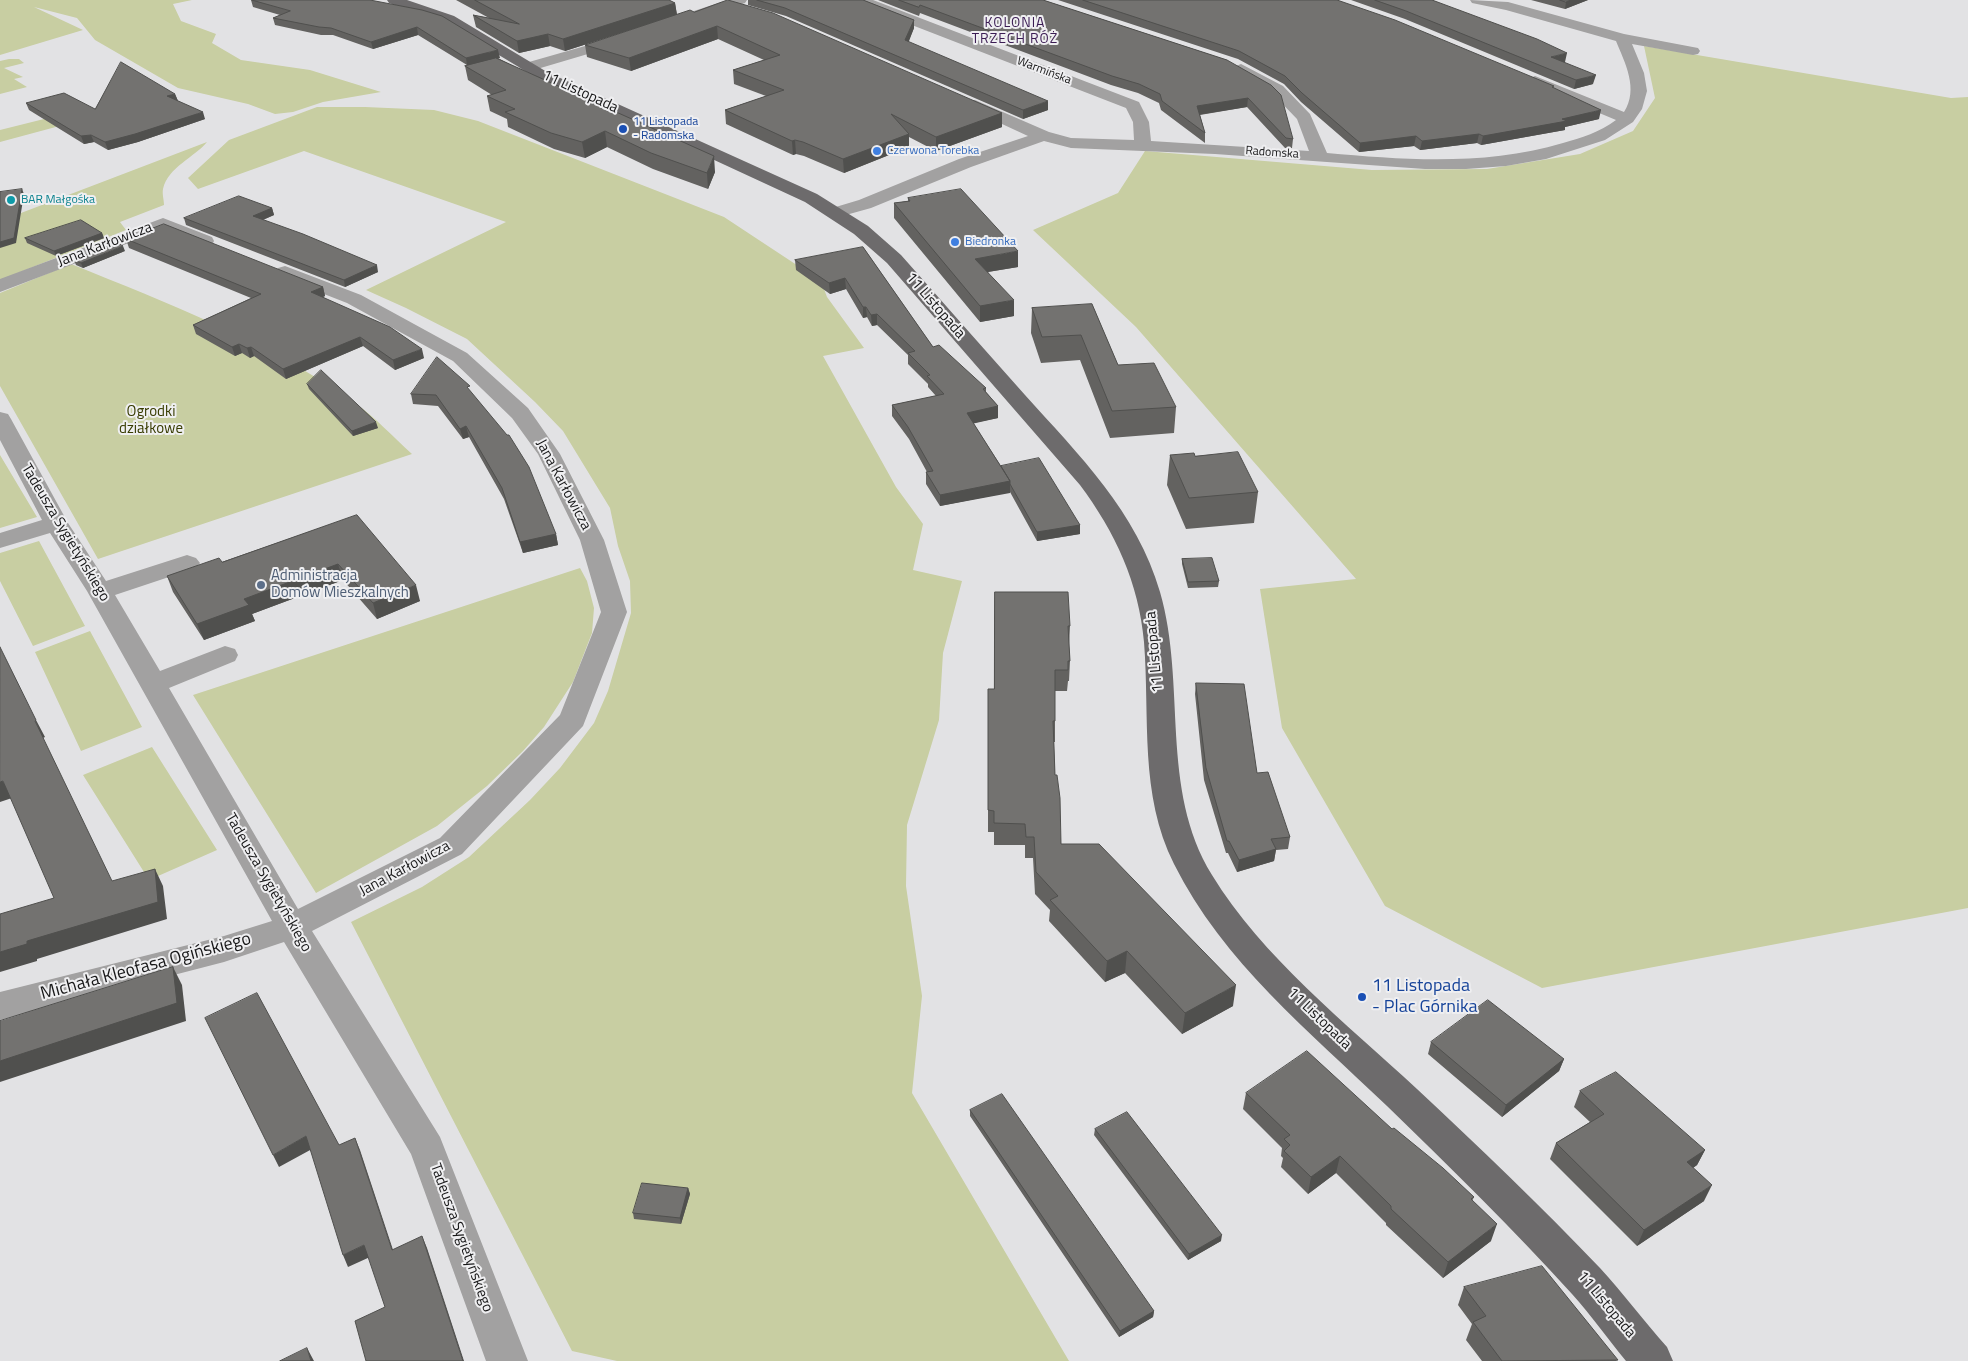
<!DOCTYPE html>
<html>
<head>
<meta charset="utf-8">
<style>
  body { margin:0 }
  canvas { display:block; background:#e2e2e4 }
</style>
</head>
<body>
<canvas width="1968" height="1361"></canvas>
<script>
const g = document.querySelector('canvas').getContext('2d');
g.lineJoin = 'round';
function paint(path, color) { g.fillStyle = color; g.fill(path, 'evenodd'); }
function stroke(path, color, width, dash) { g.strokeStyle = color; g.lineWidth = width; g.lineCap = dash ? 'butt' : 'round'; g.setLineDash(dash || []); g.stroke(path); }
function drawText(font, color, halo, rows, align = 'center') {
  g.font = font + ' "Titillium Web",sans-serif'; g.lineWidth = 4; g.setLineDash([]); g.textBaseline = 'middle'; g.strokeStyle = halo; g.fillStyle = color; for (const [text, x, y, turn = 0] of rows) {
    g.save(); g.translate(x, y); g.rotate((+turn || 0) * Math.PI / 180); g.textAlign = isNaN(turn) ? turn : align; if (halo) g.strokeText(text, 0, 0); g.fillText(text, 0, 0); g.restore();
  }
}
const green = new Path2D(`
  M0,0H192L173,4L181,21L216,34L212,43L241,60L310,70L381,92L323,102L293,112L275,114L248,104L178,88L95,40L77,18L34,7L83,30L0,55Z
  M1644,46L1951,98L1968,97V908L1542,988L1385,906L1282,728L1260,589L1356,579L1136,327L1033,230L1118,193L1145,151L1372,170L1487,169L1580,154L1633,131L1655,98Z
  M9,59H19L24,63L4,68L23,77L14,79L27,87L0,94V61Z
  M317,107H365L434,110L478,121L724,217L821,281L827,297L864,348L823,356L896,487L923,524L913,570L962,581L943,653L939,720L907,825L906,886L922,996L912,1093L1069,1361H617L572,1351L351,922L422,887L469,857L530,800L560,768L594,723L608,691L631,613L630,581L618,546L610,508L563,431L535,402L467,339L406,308L366,290L506,222L304,151L198,189L188,178L229,140Z
  M80,110L78,121L0,142V130Z
  M207,142C195,157 168,167 163,189C162,194 164,200 164,205L120,222L126,230L0,280V221Z
  M71,264C168,303 268,342 355,403C375,417 393,437 412,454L98,559L0,386V293Z
  M0,455L37,517L0,528Z
  M39,541L85,626L33,646L0,581V553Z
  M580,568L587,581L594,608L592,633L573,682L544,727L523,751L487,786L437,826L316,893L193,695Z
  M90,631L142,727L81,751L35,652Z
  M152,747L217,850L149,880L83,775Z`);
const minor = new Path2D(`
  M727,0H747L745,3L704,17L699,18L692,14L694,11Z
  M853,0H873L1139,102L1149,122L1151,141L1309,151L1297,119L1271,92L1236,72L1233,69L1236,66L1241,64L1283,86L1310,114L1327,153C1405,160 1486,166 1563,143C1581,138 1600,132 1616,120L1530,84L1527,81L1530,78L1535,76L1624,112C1639,89 1625,63 1616,41L1506,10L1472,3L1470,0L1508,2L1624,34L1698,48L1700,51L1698,54L1693,55L1632,44L1644,73L1647,91L1642,109L1633,122L1605,140L1546,159L1506,166L1466,169H1425L1215,154L1071,148L1044,141L971,167L871,208L835,218L829,217L826,213L829,209L859,200L959,159L1028,136L963,106L961,103L963,100H975L1049,132L1071,138L1134,140L1133,122L1126,108L855,3Z
  M620,36L625,37L627,40L625,43L527,72L522,70L519,67L522,64Z
  M163,218L212,237L214,241L212,245L205,247L163,230L0,292V279Z
  M285,266L361,295L467,353L528,408L560,454L604,540L627,612L583,726L462,854L312,931L440,1137L528,1361H486L411,1154L284,942L224,962L0,1020V992L224,936L272,921L87,591L50,533L0,548V533L42,520L0,440V412L8,414L11,419L68,523L106,581L187,555L196,558L200,563L196,568L115,595L160,671L225,646L235,649L238,655L235,661L169,688L298,909L440,838L560,715L601,612L580,540L538,454L512,418L453,361L347,303L278,276L275,272L278,268Z`);
const major = new Path2D(`
  M387,0H407L454,16L547,72L817,194L868,226L901,255C942,301 983,348 1025,395C1079,455 1137,512 1160,592C1187,685 1159,788 1212,875C1262,957 1346,1023 1417,1089C1479,1147 1541,1206 1600,1268C1623,1293 1644,1321 1667,1347L1673,1361H1626C1608,1339 1591,1315 1572,1294C1513,1229 1450,1167 1387,1106C1310,1032 1223,962 1174,864C1139,794 1150,718 1144,642C1139,583 1115,532 1080,485L887,263L854,234L805,202L537,78L444,22L389,3Z`);
const wall = new Path2D(`
  M251,0H370L500,58H498L715,172L708,189L653,169L607,147L585,158L554,149L508,127L507,119L490,111L487,96L492,95L468,80L465,66L467,65L418,35L373,49L333,35H321L275,25L273,18L280,15L253,7Z
  M456,0H669L675,3L677,15L565,51L550,46L519,53L476,27L473,15L489,18Z
  M748,0H863L914,20V28L908,42L1048,110L1023,119L786,16L748,5Z
  M878,0H1043L1227,60L1293,139L1292,148H1285L1247,107L1200,115L1205,133V143L1161,110L1159,103L1138,93L1111,85L920,13L919,16Z
  M1058,0H1337L1553,87L1599,119L1565,127V130L1481,145L1477,143L1420,150L1414,146L1359,152L1301,102L1284,84L1238,59Z
  M1351,0H1432L1565,62H1564L1593,84L1574,89L1405,19Z
  M1531,0H1588L1565,9Z
  M694,12L1002,113V127L936,151L909,137V147L844,173L804,156L796,154L793,155L726,124L725,110L766,96L734,84L733,70L764,60L718,39L631,71L587,57L585,45Z
  M175,94L178,101L205,119L138,142L108,150L94,142L84,144L29,110L26,103L95,109Z
  M908,198L1018,267L988,272L1014,316L980,322L894,218V203L908,201Z
  M272,208L274,215L263,220L378,272L345,287L186,225L184,218Z
  M102,233L104,238L56,256L27,243L25,238Z
  M126,239L323,287L325,296L323,297L424,358L395,370L363,346L286,379L254,356L250,358L242,353L235,356L196,334L193,325L251,298L129,248Z
  M863,247L933,347L986,388V392L998,406V418L973,423L1001,466L1080,525V534L1037,541L1010,492L940,506L926,484V472H927L909,439L892,416V405L936,396L928,387V384L908,364V355L877,325L872,326L867,317L863,318L846,289L830,294L796,270L795,260Z
  M125,251L83,268L76,265L74,260Z
  M1092,304L1118,365L1176,407L1174,433L1110,438L1080,360L1041,363L1031,333L1032,308Z
  M307,384L378,428L353,436L309,389Z
  M471,393L556,534L558,545L523,553L504,499L469,437L463,439L438,406L413,404L411,394Z
  M1170,455L1195,456L1258,492L1254,523L1186,529L1167,485Z
  M357,515L420,601L377,619L343,580L252,614L255,621L204,640L173,592L167,576L222,562Z
  M1182,559L1219,581L1218,587L1188,588L1182,564Z
  M995,592L1070,626L1069,646L1070,661L1069,681H1068L1067,691H1055V742H1054L1055,775L1061,844L1233,1006L1182,1034L1125,973L1105,982L1049,921L1050,910L1035,894L1033,858H1025V845H994V832H988V689H994Z
  M1196,683L1257,773L1290,837L1288,849L1276,850L1274,861L1237,872L1228,853H1226L1204,780L1195,694Z
  M1431,1042L1564,1059L1559,1071L1502,1117L1428,1054Z
  M1580,1091L1705,1150L1697,1165L1693,1168L1704,1201L1637,1246L1550,1159L1556,1143L1590,1122L1574,1107Z
  M1246,1093L1392,1129L1474,1197L1472,1201L1491,1241L1443,1278L1386,1225V1223L1336,1173L1308,1194L1281,1167L1283,1158L1281,1156L1282,1148L1243,1109Z
  M970,1110L1154,1311L1153,1317L1119,1337L970,1116Z
  M1095,1129L1221,1241L1188,1260L1094,1135Z
  M688,1188L690,1194L681,1224L634,1219L633,1213Z
  M1464,1287L1618,1361H1482L1466,1340L1472,1324L1458,1305Z`);
const shadedWall = new Path2D(`
  M1571,0H1588L1565,9L1566,2Z
  M675,3L677,15L565,51L563,39Z
  M914,20V28L906,49L905,40Z
  M717,26L718,39L631,71L629,58Z
  M417,27L418,35L373,49L371,42Z
  M548,34L550,46L519,53L517,41Z
  M498,50L500,58L467,65L466,58Z
  M1567,53L1565,62L1549,66L1551,57Z
  M1596,75L1593,84L1574,89L1576,80Z
  M175,94L178,101L167,96Z
  M1248,98L1247,107L1197,115V106Z
  M1048,101V110L1023,119V110Z
  M1601,110L1599,119L1565,127V130L1481,145L1483,136Z
  M203,112L205,119L138,142L108,150L105,142Z
  M1002,113V127L936,151V137Z
  M605,131L607,147L585,158L582,142Z
  M909,134V147L844,173L843,159Z
  M1479,134L1477,143L1420,150L1422,141Z
  M91,135L94,142L84,144L81,136Z
  M1416,136L1414,146L1359,152L1360,143Z
  M795,140L796,154L793,155L792,141Z
  M714,156L715,172L708,189L707,173Z
  M22,189L24,194L16,243L0,248V242Z
  M272,208L274,215L255,223L253,216Z
  M102,233L104,238L56,256L54,251Z
  M123,246L125,251L83,268L81,263Z
  M1018,251V267L975,274V259Z
  M377,265L378,272L345,287L344,280Z
  M845,278L846,289L830,294L829,283Z
  M323,287L325,296L314,301L311,292Z
  M1014,300V316L980,322V306Z
  M863,307H866L867,317L863,318Z
  M877,314V325L872,326L871,315Z
  M360,337L363,346L286,379L283,369Z
  M239,344L242,353L235,356L232,347Z
  M251,347L254,356L250,358L247,348Z
  M422,349L424,358L395,370L393,360Z
  M998,406V418L967,425V413Z
  M376,422L378,428L353,436L352,431Z
  M466,426L469,437L463,439L460,429Z
  M1010,481V493L940,506V495Z
  M1080,525V534L1037,541V532Z
  M556,534L558,545L523,553L520,542Z
  M338,564L343,580L252,614L255,621L204,640L197,624L244,599Z
  M416,585L420,601L377,619L373,603Z
  M36,720L45,737L43,738L35,721Z
  M3,781L12,798L0,802V782Z
  M1276,849L1274,861L1237,872L1239,860Z
  M155,869L163,886L167,919L37,959V961L0,972V952L27,941Z
  M1127,951L1125,973L1105,982L1107,961Z
  M173,967L182,985L186,1021L0,1082V1061Z
  M1236,985L1233,1006L1182,1034L1185,1013Z
  M1564,1059L1559,1071L1502,1117L1506,1105Z
  M306,1136L312,1149L279,1167L273,1155Z
  M355,1138L360,1150L397,1262L392,1250Z
  M1705,1150L1697,1165L1679,1178L1687,1162Z
  M1340,1156L1336,1173L1308,1194L1311,1177Z
  M1712,1185L1704,1201L1637,1246L1644,1230Z
  M688,1188L690,1194L681,1224L680,1218Z
  M1497,1224L1491,1241L1443,1278L1448,1262Z
  M1222,1235L1221,1241L1188,1260L1189,1254Z
  M422,1236L427,1248L464,1361H463Z
  M364,1245L370,1257L348,1267L343,1255Z
  M1154,1311L1153,1317L1119,1337L1120,1331Z
  M307,1348L314,1361H311Z`);
const building = new Path2D(`
  M252,0H370L422,10L442,16L498,50L466,58L417,27L371,42L331,28L319,27L273,18L290,11Z
  M475,0H669L675,3L563,39L548,34L517,41L473,15L519,24Z
  M728,0L773,13L1002,113L936,137L891,114L909,134L843,159L803,142L795,140L792,141L725,110L784,90L733,70L780,55L717,26L629,58L585,45L690,10L694,12Z
  M757,0H863L914,20L905,40L1048,101L1023,110L785,8Z
  M899,0H1043L1227,60L1271,85L1281,95L1293,139L1286,138L1248,98L1197,106L1205,133L1162,101L1160,94L1139,84L1112,76L920,5L919,7Z
  M1083,0H1337L1395,20L1554,86L1552,87L1601,110L1562,119L1567,121L1483,136L1479,134L1422,141L1416,136L1360,143L1302,93L1285,76L1239,51Z
  M1375,0H1432L1537,39L1567,53L1551,57L1596,75L1576,80L1406,11Z
  M1560,0H1571L1566,2Z
  M496,58L714,156L707,173L651,153L605,131L582,142L551,133L505,112L515,109L487,96L506,90L465,66Z
  M121,62L175,94L167,96L203,112L135,134L105,142L91,135L81,136L26,103L64,93L95,109Z
  M22,189L14,238L0,242V192Z
  M961,189L1018,251L975,259L1014,300L980,306L894,203L910,201L908,198Z
  M239,196L272,208L253,216L303,234L377,265L344,280L184,218Z
  M81,220L102,233L54,251L25,238Z
  M164,224L323,287L311,292L390,327L422,349L393,360L360,337L283,369L251,347L247,348L239,344L232,347L193,325L261,294L126,239Z
  M118,243L123,246L81,263L74,260Z
  M863,247L933,347L939,345L986,388L983,389L998,406L967,413L1010,481L940,495L926,472L933,471L908,427L892,405L944,394L927,376L930,375L908,353L915,351L877,314L871,315L866,307H863L845,278L829,283L795,260Z
  M1092,304L1118,365L1154,363L1176,407L1112,411L1081,335L1042,337L1032,308Z
  M437,357L470,386L467,387L507,435H509L529,467L556,534L520,542L502,488L466,426L460,429L436,395L411,394Z
  M321,370L376,422L352,431L307,384Z
  M1238,452L1258,492L1189,498L1170,455L1194,453L1195,456Z
  M1039,458L1080,525L1037,532L1010,484V481L1001,466Z
  M357,515L416,585L373,603L338,564L244,599L249,605L197,624L167,576L219,558L222,562Z
  M1212,558L1219,581L1188,582L1182,559Z
  M995,592H1068L1070,626H1068L1070,661H1068V670H1055V721H1053L1055,775H1057L1060,798L1061,844H1099L1236,985L1185,1013L1127,951L1107,961L1050,900L1058,896L1036,872L1034,837H1026L1025,824L994,823V811L988,810V689H994Z
  M0,647L36,720L35,721L112,881L155,869L158,902L27,941V944L0,952V914L54,898L3,781L0,782Z
  M1196,683L1244,684L1257,773L1268,772L1290,837L1271,839L1276,849L1239,860L1229,841H1227L1206,768Z
  M173,967L177,1003L0,1061V1021Z
  M257,993L339,1145L355,1138L392,1250L422,1236L463,1361H366L355,1321L385,1307L364,1245L343,1255L306,1136L273,1155L205,1018Z
  M1488,1000L1564,1059L1506,1105L1431,1042Z
  M1307,1051L1392,1129L1394,1128L1443,1168L1474,1197L1471,1199L1497,1224L1448,1262L1391,1209V1206L1340,1156L1311,1177L1284,1151L1290,1145L1284,1139L1290,1135L1246,1093Z
  M1616,1072L1705,1150L1687,1162L1712,1185L1644,1230L1556,1143L1604,1114L1580,1091Z
  M1002,1094L1154,1311L1120,1331L970,1110Z
  M1127,1112L1222,1235L1189,1254L1095,1129Z
  M642,1183L688,1188L680,1218L633,1213Z
  M1542,1266L1618,1360L1502,1361L1473,1322L1486,1316L1464,1287Z
  M307,1348L311,1361H280Z`);
const markers = [
  [623,129,5,"#1a4fb4"],
  [877,151,5,"#3f7fe0"],
  [11,200,5,"#0f9aa8"],
  [955,242,5,"#3f7fe0"],
  [261,585,5,"#5c6f8a"],
  [1362,997,5,"#1a4fb4"]
];
const farStreetnames = [
  ["Warmińska",1044,71,21],
  ["Radomska",1272,153,4]
];
const farTransitnames = [
  ["11 Listopada",633,122],
  ["- Radomska",633,136]
];
const farShopnames = [
  ["Czerwona Torebka",887,151],
  ["Biedronka",965,242]
];
const farCulturenames = [
  ["BAR Małgośka",21,200]
];
const farNeighbourhoodnames = [
  ["KOLONIA",1015,24],
  ["TRZECH RÓŻ",1015,40]
];
const streetNames = [
  ["11 Listopada",580,92,25],
  ["Jana Karłowicza",105,245,-21],
  ["11 Listopada",935,306,49],
  ["Jana Karłowicza",563,485,62],
  ["Tadeusza Sygietyńskiego",65,533,59],
  ["11 Listopada",1155,652,-95],
  ["Jana Karłowicza",405,869,-28],
  ["Tadeusza Sygietyńskiego",268,883,60],
  ["11 Listopada",1319,1019,44],
  ["Tadeusza Sygietyńskiego",461,1238,70],
  ["11 Listopada",1606,1305,50]
];
const parkNames = [
  ["Ogrodki",151,412],
  ["działkowe",151,429]
];
const serviceNames = [
  ["Administracja",271,576],
  ["Domów Mieszkalnych",271,593]
];
const nearStreetnames = [
  ["Michała Kleofasa Ogińskiego",146,967,-15]
];
const nearTransitnames = [
  ["11 Listopada",1372,987],
  ["- Plac Górnika",1372,1008]
];
paint(green, '#c8cea2');
paint(minor, '#a2a1a1');
paint(major, '#6d6b6c');
paint(wall, '#636260');
paint(shadedWall, '#50504e');
paint(building, '#737270');
stroke(building, '#50504e', 1);
for (const [x, y, r, color] of markers) { const dot = new Path2D(); dot.arc(x, y, r, 0, 2 * Math.PI); g.fillStyle = color; g.fill(dot); stroke(dot, '#efeff1', 2); }
drawText('12px', '#171718', '#efeff1', farStreetnames);
drawText('12px', '#164399', '#efeff1', farTransitnames, 'left');
drawText('12px', '#366cbe', '#efeff1', farShopnames, 'left');
drawText('12px', '#0d838f', '#efeff1', farCulturenames, 'left');
g.letterSpacing = '1px';
drawText('14px', '#3b1c54', '#efeff1', farNeighbourhoodnames);
g.letterSpacing = '0px';
drawText('15px', '#171718', '#efeff1', streetNames);
drawText('15px', '#373b00', '#efeff1', parkNames);
drawText('15px', '#4e5e75', '#efeff1', serviceNames, 'left');
drawText('18px', '#171718', '#efeff1', nearStreetnames);
drawText('18px', '#164399', '#efeff1', nearTransitnames, 'left');
</script>
</body>
</html>
